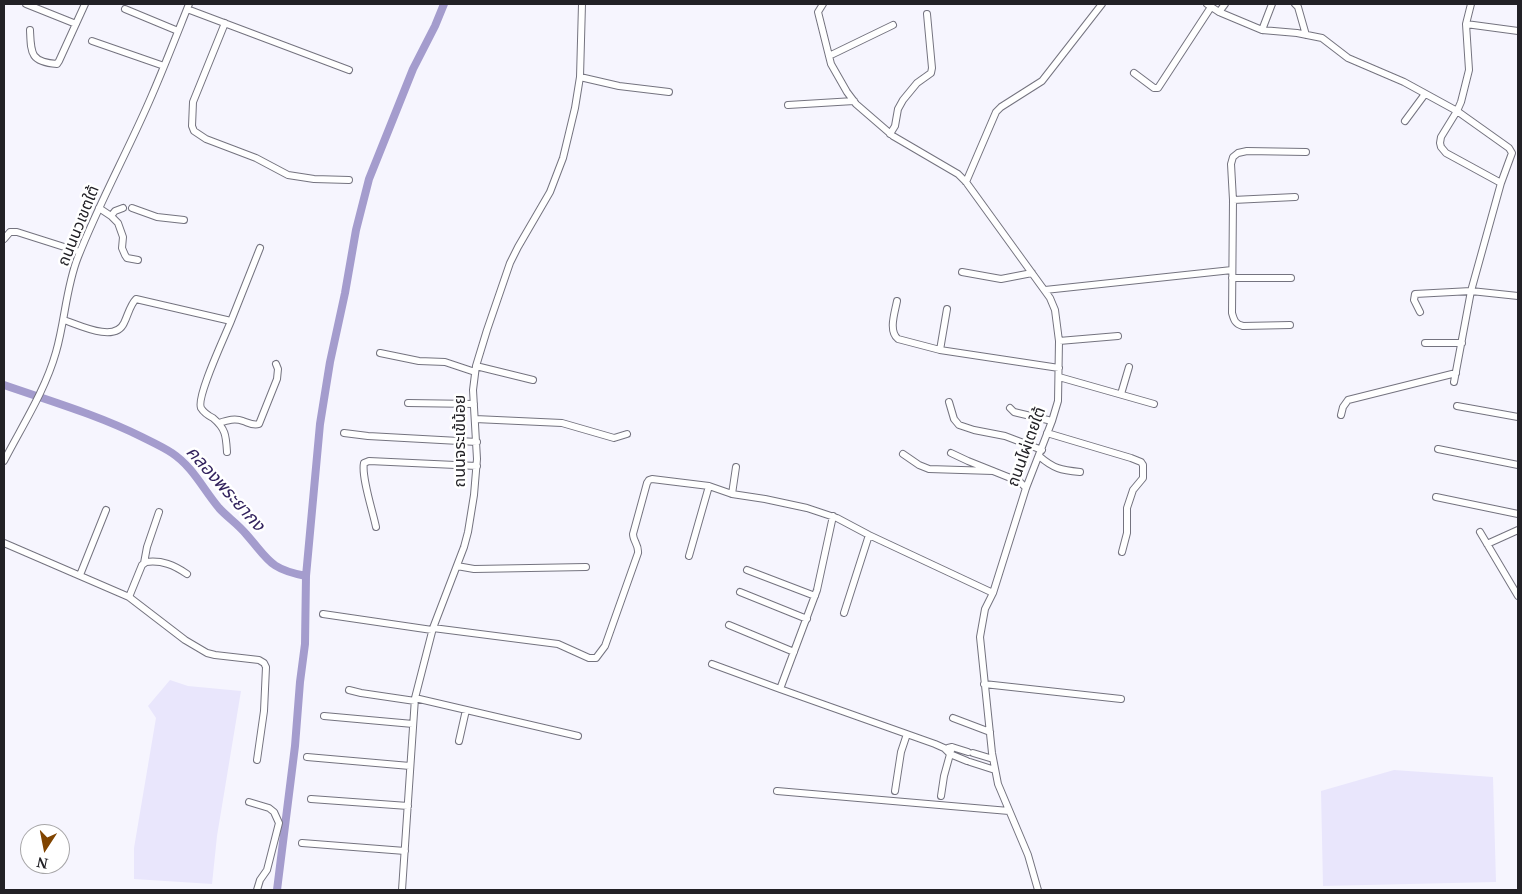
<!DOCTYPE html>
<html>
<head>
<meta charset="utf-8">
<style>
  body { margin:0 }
  #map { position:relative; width:1522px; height:894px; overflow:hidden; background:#f6f5fe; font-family:"Noto Serif",serif }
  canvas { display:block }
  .frame { position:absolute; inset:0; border:5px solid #222126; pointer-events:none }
  .north { position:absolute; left:20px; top:824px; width:50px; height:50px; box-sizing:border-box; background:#fff; border:1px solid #a7a6a8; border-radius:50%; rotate:191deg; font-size:14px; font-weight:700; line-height:20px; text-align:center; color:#222126 }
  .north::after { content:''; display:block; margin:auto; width:18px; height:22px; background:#804400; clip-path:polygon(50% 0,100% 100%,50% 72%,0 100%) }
</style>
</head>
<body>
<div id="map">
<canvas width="1522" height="894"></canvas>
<div class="frame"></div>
<div class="north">N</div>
</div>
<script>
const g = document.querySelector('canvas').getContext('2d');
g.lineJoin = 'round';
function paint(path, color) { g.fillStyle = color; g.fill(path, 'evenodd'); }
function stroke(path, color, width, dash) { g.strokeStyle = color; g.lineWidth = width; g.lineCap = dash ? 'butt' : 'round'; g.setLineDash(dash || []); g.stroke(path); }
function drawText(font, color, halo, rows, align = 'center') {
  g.font = font + ' "Noto Serif","Noto Sans Thai",serif'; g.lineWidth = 5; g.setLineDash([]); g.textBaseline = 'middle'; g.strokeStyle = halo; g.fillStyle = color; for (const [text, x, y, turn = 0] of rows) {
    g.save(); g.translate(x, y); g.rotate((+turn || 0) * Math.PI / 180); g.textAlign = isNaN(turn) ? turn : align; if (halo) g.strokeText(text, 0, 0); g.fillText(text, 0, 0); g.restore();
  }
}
const built = new Path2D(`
  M170,680L188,686L241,691L217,836L212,884L134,879V848L156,718L148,706Z
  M1394,770L1493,777L1496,882L1323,886L1321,791Z`);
const canal = new Path2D(`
  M4,385C50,401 98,415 142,437C152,442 163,447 172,453C193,467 203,489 219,508C227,517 238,524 246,534C269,560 269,569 306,576
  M277,890L295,746L300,682L305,644L306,576L320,424L330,362L345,293L356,230L369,179L413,69L435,26L444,4`);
const minor = new Path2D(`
  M26,4L76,24
  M823,4L818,12L831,64L847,92L856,104L893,136L958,174L966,182L1050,298L1055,310L1059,341L1058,401L1052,421L1026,488L993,593L985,609L980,637L992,753L998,784L1028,855L1038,890
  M1207,4L1219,12L1225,4
  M1295,4L1298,7L1306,35
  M1471,4L1466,24L1469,70L1461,102L1457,111L1441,137L1440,143L1441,147L1446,153L1501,183
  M125,9L178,31
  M187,9L349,70
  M1219,12L1262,30L1297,33L1322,38L1348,58L1404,82L1457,111L1509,148L1512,153L1501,183L1471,291L1454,382
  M225,23L193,102L192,126L194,131L206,139L256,158L288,175L314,179L349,180
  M1466,24L1518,31
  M30,30C31,53 30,62 57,64L59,61L85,4
  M1262,30L1272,4
  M92,41L164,66
  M829,56L893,25
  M1134,73L1154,88H1158L1160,85L1211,7
  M580,77L619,86L669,92
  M788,105L854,101
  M1405,121L1425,94
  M890,134L895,126L898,109L903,100L917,83L931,73L932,68L927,14
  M966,182L996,112L1001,107L1042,81L1102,4
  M1233,200L1295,197
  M99,208L111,216L118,223L123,237L122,248L125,255L127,258L138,260
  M132,208L157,217L184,220
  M111,216L115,211L123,208
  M4,239L10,232H17L80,252
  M962,272L1001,279L1032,273
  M1232,278H1291
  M1045,290L1232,270
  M897,301C895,312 888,331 898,339L940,350L1059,368
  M1420,312L1414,300L1415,294L1471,291L1518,296
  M64,320C79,325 115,343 124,323C128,315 130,305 136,299L231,321L260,248
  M1290,325L1243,326C1235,324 1234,320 1232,313L1233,200L1231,164L1233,157L1238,153L1247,151L1306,152
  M1059,341L1118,336
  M1425,343H1462
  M940,350L947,309
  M380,353L419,361L445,362L475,372
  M476,366L533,380
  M1059,377L1154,404
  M1121,394L1129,367
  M949,402L954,419L959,425L974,430L1005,436L1042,450
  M408,403L474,404
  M1457,406L1518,417
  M1010,408L1014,412L1018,413L1052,421
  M1341,415L1343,407L1348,400L1456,373
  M475,419L562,423L614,438L627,434
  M219,423C228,420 235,418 243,421C249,423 253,426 259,424L277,379L278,369L276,364
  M344,433L368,436L477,442
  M1047,433L1131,458L1141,462L1143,465V478L1133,490L1127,508V533L1122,552
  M1438,449L1518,465
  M227,452C226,436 226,429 213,418C209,416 204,413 201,408C196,397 225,336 231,321
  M951,453L968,461L1013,479L1020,482L1026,488
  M903,454L919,465L929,469L993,471
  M1039,456C1054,469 1061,470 1080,472
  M4,461C22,426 45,391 56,352C65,321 66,287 78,257C100,201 129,149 152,95C165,65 177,34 189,4
  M732,494L736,467
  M1436,497L1518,514
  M833,516L817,590L780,689L935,744L944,748L950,754L967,761
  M376,527C373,512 361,476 364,463L369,461L477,466
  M1480,532L1518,596
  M4,543L129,597L185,640L207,653L215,655L259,660L264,663L266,667L264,711L257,760
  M1487,544L1518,530
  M689,556L709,486
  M144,563L147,547L159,512
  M457,566L474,569L586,567
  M747,570L815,596
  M80,575L106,510
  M740,592L807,619
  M129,597L142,565L146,562C162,560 174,565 187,574
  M844,613L869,535
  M323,614L432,630
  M729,625L794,652
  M433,628L558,644L589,658H596L605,646L638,553C639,545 633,541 633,534L647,483L649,480L652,479L709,486L732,494L765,499L807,508L837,518L869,535L993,593
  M712,664L780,689
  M984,684L1121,699
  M349,690L361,693L415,701
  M415,698L578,736
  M324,716L413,724
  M953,718L990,732
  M459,741L466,710
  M948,748L952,747L968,752
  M973,753L993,759
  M307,757L410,766
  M970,762L995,770
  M777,791L1009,811
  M895,791L901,752L907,734
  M941,796L944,776L952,747
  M311,799L408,806
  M249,802L269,808L274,812L279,823L267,870L260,880L257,890
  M302,843L405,851
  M402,890L415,698L433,628L464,547L468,532L474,495L477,459L473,390L476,366L487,330L510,263L518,247L550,192L563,158L575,108L580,77L582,4`);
const streetNames = [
  ["ถนนนวเขตใต้",79,226,-68],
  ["ถนนจระเข้น้อย",460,441,-90],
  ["ถนนไผ่เตยใต้",1027,447,-70]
];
const waterNames = [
  ["คลองพระยากง",225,489,48]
];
paint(built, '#e9e6fc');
stroke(canal, '#a49ccd', 8);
stroke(minor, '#74737f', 8);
stroke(minor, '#fff', 6);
drawText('16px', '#222126', '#fff', streetNames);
drawText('italic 18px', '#32225d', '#fff', waterNames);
</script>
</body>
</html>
